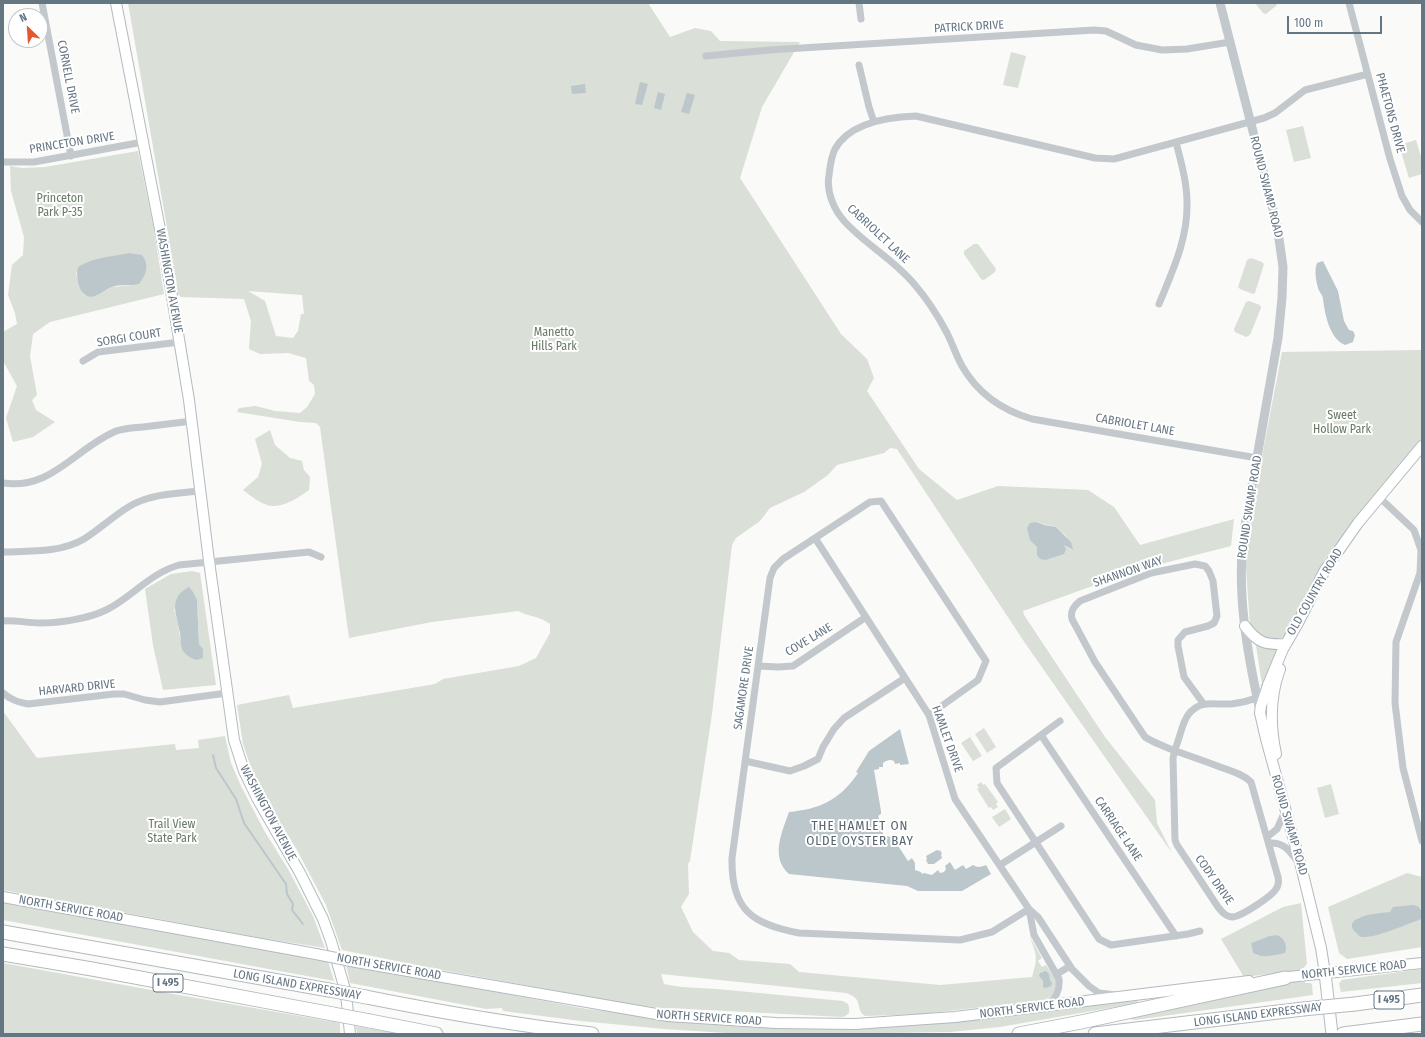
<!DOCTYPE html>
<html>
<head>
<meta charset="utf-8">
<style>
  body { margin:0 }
  #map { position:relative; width:1425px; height:1037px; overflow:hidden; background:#fafaf8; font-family:"Fira Sans Condensed",sans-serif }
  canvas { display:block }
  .frame { position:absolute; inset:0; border:4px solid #657683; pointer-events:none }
  .north { position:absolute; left:8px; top:8px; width:40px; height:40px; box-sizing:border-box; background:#fff; border:1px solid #c1c8cd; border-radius:50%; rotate:335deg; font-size:11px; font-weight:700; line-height:16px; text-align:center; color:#657683 }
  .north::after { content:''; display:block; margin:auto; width:14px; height:18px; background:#e4572e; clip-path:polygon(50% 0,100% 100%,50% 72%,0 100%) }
  .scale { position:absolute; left:1287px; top:16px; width:95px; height:18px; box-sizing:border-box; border:2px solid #657683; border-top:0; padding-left:5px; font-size:12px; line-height:14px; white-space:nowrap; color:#657683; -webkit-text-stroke:3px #fff; paint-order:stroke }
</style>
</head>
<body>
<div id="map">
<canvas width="1425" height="1037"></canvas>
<div class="frame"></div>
<div class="north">N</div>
<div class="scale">100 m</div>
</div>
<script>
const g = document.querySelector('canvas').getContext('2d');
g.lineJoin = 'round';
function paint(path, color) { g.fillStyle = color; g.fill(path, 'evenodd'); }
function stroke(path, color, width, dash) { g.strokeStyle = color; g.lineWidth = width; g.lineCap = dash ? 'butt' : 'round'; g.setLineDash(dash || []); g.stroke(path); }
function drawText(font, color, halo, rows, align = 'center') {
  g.font = font + ' "Fira Sans Condensed",sans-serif'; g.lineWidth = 4; g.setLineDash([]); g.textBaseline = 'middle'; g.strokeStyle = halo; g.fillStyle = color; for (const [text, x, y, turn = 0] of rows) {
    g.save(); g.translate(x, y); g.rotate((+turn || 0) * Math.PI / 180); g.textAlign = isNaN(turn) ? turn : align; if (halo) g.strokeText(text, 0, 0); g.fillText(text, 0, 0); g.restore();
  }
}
const green = new Path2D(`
  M128,3H648L670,37L695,28L711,31L720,41L800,42L762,107L740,178L841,334L867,359L874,378L867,391L919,469L957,500L998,486L1088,490L1114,507L1140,545L1234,519L1231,546L1137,570L1023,611L1024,615L1105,737L1155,800L1157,823L1172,853L1025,643L897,449L890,448L884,453L837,465L828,475L804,492L770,508L760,521L736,538L732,545L712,714L690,861L688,864L689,894L681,907L693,932L713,951L729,953L739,960L790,964L799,972L940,985L1032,977C1038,957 1037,957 1030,937L1042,958L1038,961L1042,967L1046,965L1057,981C1055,992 1055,996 1043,1000L922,1014L865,1016C854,1009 865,999 846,993L661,974L664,984L681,987L717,989L843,1001L848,1004C851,1012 849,1015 842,1017L669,1008V1009L629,1004L431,968L342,950L326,905L297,850L264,796L252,770L243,744L237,705L289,695L293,708L435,684L443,679L519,666L536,658L550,633V624C540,616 530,617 518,611L432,622L349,638L320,427L316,423L300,422L237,412L239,408L256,406L275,411L300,413L307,407L315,394L314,385L309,381L306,358L288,353L260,354L249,349L251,321L244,299L181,297L177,293L175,288L177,285ZM248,291L302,295L304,314H301L298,331L293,338L276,336L265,301ZM1036,522L1056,527L1066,536L1072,550L1064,545L1061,555H1057L1050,559L1038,549Z
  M1255,3H1277V5L1266,14L1263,13Z
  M1011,52L1026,56L1018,88L1003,85Z
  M1303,126L1311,158L1294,162L1286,130Z
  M1416,140L1422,160V174L1409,178L1399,145Z
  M138,151L154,230L164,294L50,322L33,334L30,356L37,395L32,400L36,410L55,422L33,437L13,442L6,418L17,386L3,361V332L17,324L15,313L8,295L12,265L23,255L24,237L11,191L10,166L22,168L45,167ZM129,253L133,285L112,287L95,296L84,295L79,285L76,273L113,257Z
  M974,244H978L996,269L995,272L984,280L981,279L964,254V251Z
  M1251,258L1262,262L1264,264L1255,293L1253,294L1240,289L1238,287L1247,260Z
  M1249,301L1260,305L1261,308L1250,335L1246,337L1235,332L1234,329L1246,302Z
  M1422,350V441L1414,448L1325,558L1291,628L1286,636L1277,640H1267L1258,636L1250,625L1245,555L1262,456L1282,352Z
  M270,430L275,445L290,458L302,461L304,470L310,477L309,490C299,497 286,506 274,506C264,507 251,496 243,490L258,477L262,464L255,439Z
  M192,571L200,573L216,685L163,690L153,645L145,589L171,574ZM197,600L199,644L203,649L182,650L178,624L174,609Z
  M1257,643L1277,648V651L1262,687L1260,685L1262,684L1256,646Z
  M3,711L37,758L175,744L176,750L199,748L198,740L225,736L231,763L241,786L265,832L288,869L313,916L325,948L261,938L3,890Z
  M984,728L996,747L987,753L975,734Z
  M970,737L982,756L973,761L961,743Z
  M981,782L983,785L985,784L998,802L996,804L998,807L993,810L991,807L989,808L977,789L979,788L977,785Z
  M1331,784L1339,814L1325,818L1317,788Z
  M1005,809L1011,819L999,827L992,817Z
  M1407,873L1422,877V910L1421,908L1394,907L1390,912L1357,918L1353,929C1355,931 1357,935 1359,936C1365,941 1413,922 1422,919V947L1347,959L1339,953L1328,907Z
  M3,901L125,925L328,961L334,981L3,920Z
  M1301,903L1307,964L1302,970L1244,977L1221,939L1283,907ZM1276,935L1258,956L1253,953L1251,943L1269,936Z
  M3,963L179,995L340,1023V1034H3Z
  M346,964L587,1009L723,1025L823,1029L896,1026L1137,1000L1138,1003L1000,1027L950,1032L826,1034L726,1033L664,1029L581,1021L503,1011L502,1008L486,1009L350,983Z
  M1422,969V983L1341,992L1339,983L1341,982V980Z
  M1305,981V983H1311L1312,985L1313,995L1135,1020L1129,1019L1130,1017L1281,983Z
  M356,1026L399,1034H357Z`);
const water = new Path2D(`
  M640,82L648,84L642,105L635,104Z
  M585,84L586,93L572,94L571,86Z
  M658,92L665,94L661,110L654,108Z
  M687,93L695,95L689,114L681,112Z
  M129,253L142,255C150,265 146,275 139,284C130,286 120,284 112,287C106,289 101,294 95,296C80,301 75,278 78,267C93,257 112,257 129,253Z
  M1323,261L1338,291L1344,321L1349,330L1353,331L1355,335L1353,342L1345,345C1329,338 1325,314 1323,299C1323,295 1319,292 1318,288C1316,280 1314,271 1317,263Z
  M1036,522L1045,525L1056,527L1071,542L1073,550L1064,545L1066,549L1064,554L1046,560L1040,559L1037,555V547L1030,540L1027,528L1030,523Z
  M189,587L193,592L197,600L199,644L203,649V658L196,660C191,658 187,656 183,651C180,647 181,639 180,633C177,615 167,598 189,587Z
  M900,729L909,764L900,765V763L895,764L894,761C890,759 887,760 883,763V767H879V769L874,770L881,811V814L878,816L879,818L878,824L884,835L893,838L908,861L912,858L915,863V870L921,872L922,874L924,873L932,875L938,870L940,873L944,872L946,869L945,866L950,862L955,870L963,865L966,869L973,865C977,868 982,867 986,865L991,874L962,891H918L907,886L789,874C770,857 782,832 789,812C819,809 838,801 856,776L858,773L856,772L869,751Z
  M937,850L939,851L940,850L942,854L941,855L942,858L934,864H928L926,860L927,859L926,856Z
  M1413,905C1422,907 1422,910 1422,919C1407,924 1377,938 1362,937C1358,937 1358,934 1355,932C1341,915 1382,913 1390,912L1393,907Z
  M1276,935C1284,937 1288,945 1285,953C1274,955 1263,959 1253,953L1251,943L1269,936Z
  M1046,971L1049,974L1050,980L1052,983L1051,986L1046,988L1043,987V981L1039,976L1040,973Z`);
const stream = new Path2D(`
  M213,755L216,768L236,799L244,823L286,884L287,894L293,904L292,910L303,924`);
const minor = new Path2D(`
  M42,3L71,156
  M859,3L861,19
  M1349,3L1390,159L1402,196L1410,210L1422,222
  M706,56L769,50L1094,30L1106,31L1136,45L1162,50L1187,49L1230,42
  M859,65L869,107L874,122
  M3,162H34L143,142
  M1159,304C1172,272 1188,239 1187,203C1187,182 1181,162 1176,142
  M83,361L98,352L180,342
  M1257,458L1032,419C1001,410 978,394 962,366C956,355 952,343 947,333C938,316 927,299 915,285C895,260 866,245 845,222C834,210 826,192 829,175C830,166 831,157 835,149C850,122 888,117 916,116L1095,158L1114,159L1264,118L1275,113L1305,90L1368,74
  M3,483C51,490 74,450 114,432C122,428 134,428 143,427C160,425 176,423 192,421
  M1379,497L1414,530L1421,550L1420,573L1396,642L1395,703L1403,768L1422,841
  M815,538L929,715L955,799L1029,909L1038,917L1072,969L1089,986L1099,993L1116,995
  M3,552C30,551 60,553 84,539C102,528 124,506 143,500C161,493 182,493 200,491
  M3,621C16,620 27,623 40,623C59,623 88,619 106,610C131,598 150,573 179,565L309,552L321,557
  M758,666L778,667L793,666L866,617
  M3,693C11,700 18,702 28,704L114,694H124L145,700L160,702L227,693
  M1203,703L1184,677L1178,646V640L1185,632L1208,626L1214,623L1217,616L1213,581L1209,571L1205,566L1195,564L1151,573L1080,601C1074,606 1070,611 1072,619L1095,662L1145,737C1154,743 1164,746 1173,750C1189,756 1205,761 1220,767C1231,771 1243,774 1251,782L1278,877C1279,882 1279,885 1276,889C1272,896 1242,916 1233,917C1226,917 1222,912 1218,907L1177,845L1175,840L1173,758C1174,752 1176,746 1178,741C1181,732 1183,722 1188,715C1200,699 1214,705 1231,704C1240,703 1252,700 1261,696
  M929,715L978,680L986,661L881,501L870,502L783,559L774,568L770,578L732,858C731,910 752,924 799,933L960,940L992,932L1029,909
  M1060,721L996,768L997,783L1099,939L1111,945L1188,934L1200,931
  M1041,735L1176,936
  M745,761L790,771L804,766L818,759L823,747L834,729L844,718L905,678
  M1267,837L1277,829L1286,809
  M1269,843C1284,842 1289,850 1298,862
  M1000,865L1061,826
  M1029,909L1034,935L1059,979C1060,990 1056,1000 1045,1005
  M1057,974L1070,966`);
const tertiary = new Path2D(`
  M1220,3L1277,225L1283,267L1282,298L1278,338L1244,531C1236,591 1247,652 1260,711`);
const secondary = new Path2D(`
  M116,3L166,260L189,400L209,561L234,740L244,771L257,798L300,873L323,919L331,941L346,993L350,1034
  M1245,626C1258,643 1265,645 1286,644
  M1276,754C1270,726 1270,696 1280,669
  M3,897L316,954
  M356,962L668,1016L776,1023L855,1024L955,1017L1249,981
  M1325,973L1321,948L1301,866L1266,739L1260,713L1261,706L1268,685L1283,649L1298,623L1325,570L1358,523L1422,446
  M1279,978L1422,963`);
const primary = new Path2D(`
  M1325,973L1332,1034`);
const motorway = new Path2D(`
  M3,932L329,990
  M3,954L92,969L333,1014
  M366,997C441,1012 516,1025 592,1034
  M1355,1004L1422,995
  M370,1021L436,1034
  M1019,1034L1081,1022L1285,978
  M1095,1034L1303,1009
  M1343,1034L1422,1024`);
const secondaryBridge = new Path2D(`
  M316,954L356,962`);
const motorwayBridge = new Path2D(`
  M329,990L366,997
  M1303,1009L1355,1004
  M333,1014L370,1021`);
const shields = [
  [168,983,30],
  [1389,1000,30]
];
const shieldNames = [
  ["I 495",168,983],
  ["I 495",1389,1000]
];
const streetNames = [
  ["PATRICK DRIVE",969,27,-3],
  ["CORNELL DRIVE",68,77,79],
  ["PHAETONS DRIVE",1390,113,75],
  ["PRINCETON DRIVE",72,143,-9],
  ["ROUND SWAMP ROAD",1266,187,76],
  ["CABRIOLET LANE",878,234,43],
  ["WASHINGTON AVENUE",169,281,80],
  ["SORGI COURT",129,338,-9],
  ["CABRIOLET LANE",1135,425,10],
  ["ROUND SWAMP ROAD",1250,507,-81],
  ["SHANNON WAY",1128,572,-19],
  ["OLD COUNTRY ROAD",1315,592,-60],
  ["COVE LANE",809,640,-31],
  ["HARVARD DRIVE",77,688,-6],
  ["SAGAMORE DRIVE",744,688,-82],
  ["HAMLET DRIVE",947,739,70],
  ["WASHINGTON AVENUE",268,813,62],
  ["ROUND SWAMP ROAD",1289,825,74],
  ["CARRIAGE LANE",1118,829,56],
  ["CODY DRIVE",1214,880,55],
  ["NORTH SERVICE ROAD",71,909,10],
  ["NORTH SERVICE ROAD",389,967,10],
  ["NORTH SERVICE ROAD",1354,970,-6],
  ["LONG ISLAND EXPRESSWAY",297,985,10],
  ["NORTH SERVICE ROAD",1032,1008,-7],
  ["LONG ISLAND EXPRESSWAY",1258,1015,-7],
  ["NORTH SERVICE ROAD",709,1018,4]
];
const parkNames = [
  ["Princeton",60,199],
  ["Park P-35",60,213],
  ["Manetto",554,333],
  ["Hills Park",554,347],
  ["Sweet",1342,416],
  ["Hollow Park",1342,430],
  ["Trail View",172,825],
  ["State Park",172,839]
];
const neighbourhoodNames = [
  ["THE HAMLET ON",860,826],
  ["OLDE OYSTER BAY",860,841]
];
paint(green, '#dadfd7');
paint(water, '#bbc7cb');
stroke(stream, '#bbc7cb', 2);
stroke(secondary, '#b3babf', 12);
stroke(primary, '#b5babe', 13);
stroke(motorway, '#b4b9bd', 15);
stroke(minor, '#c3c8cc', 7);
stroke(tertiary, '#c3c8cc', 9);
stroke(secondary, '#fff', 10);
stroke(primary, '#fff', 11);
stroke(motorway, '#fff', 13);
stroke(secondaryBridge, '#b3babf', 12, []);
stroke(motorwayBridge, '#b4b9bd', 15, []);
stroke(secondaryBridge, '#fff', 10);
stroke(motorwayBridge, '#fff', 13);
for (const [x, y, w] of shields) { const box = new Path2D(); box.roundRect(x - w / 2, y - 9, w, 18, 3); g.fillStyle = '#fff'; g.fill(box); stroke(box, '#657683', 1); }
drawText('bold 11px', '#657683', null, shieldNames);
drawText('12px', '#657683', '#fff', streetNames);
drawText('12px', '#687a64', '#fff', parkNames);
g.letterSpacing = '1px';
drawText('13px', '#57646e', '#fff', neighbourhoodNames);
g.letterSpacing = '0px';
</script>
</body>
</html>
